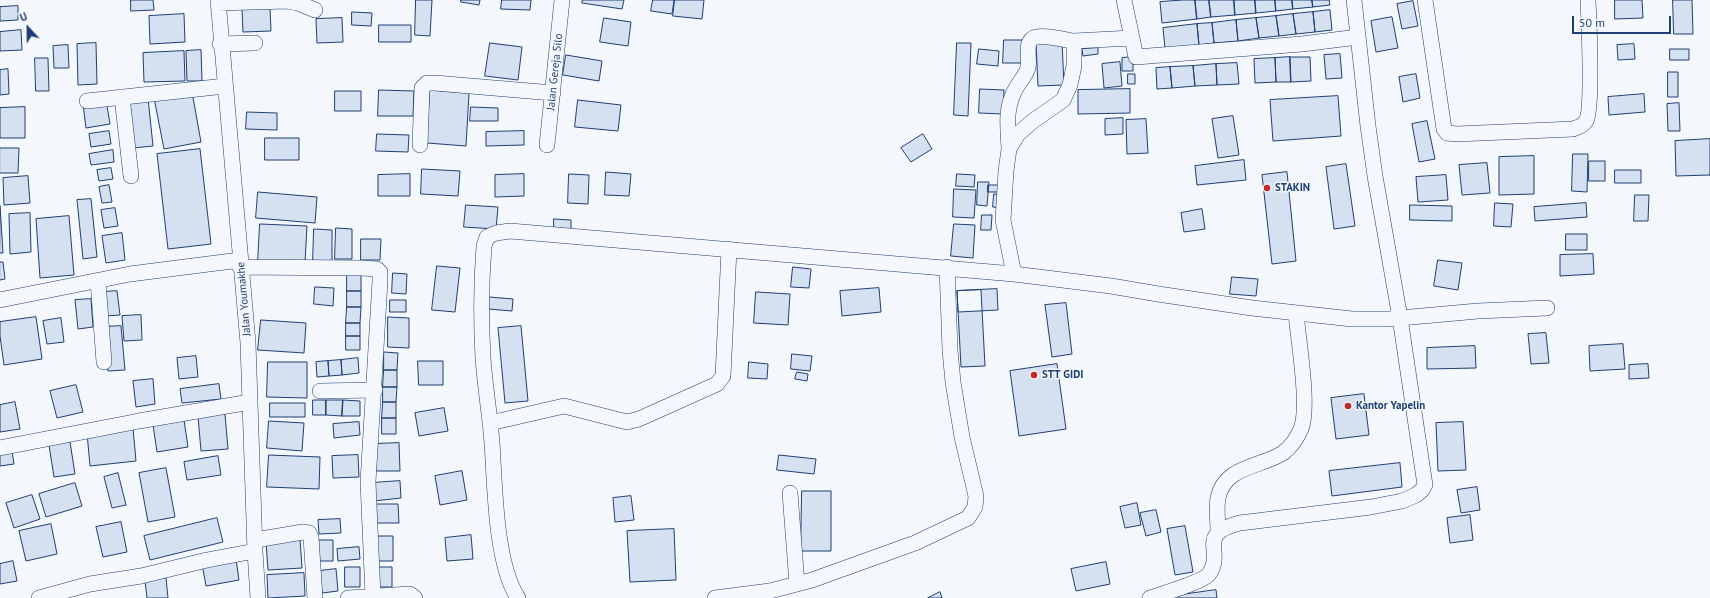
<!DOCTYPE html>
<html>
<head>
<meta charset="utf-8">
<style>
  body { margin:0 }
  #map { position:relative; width:1710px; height:598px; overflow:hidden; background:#f4f7fb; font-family:"PT Sans",sans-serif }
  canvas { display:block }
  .north { position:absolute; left:8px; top:8px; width:40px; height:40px; -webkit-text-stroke:3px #f4f7fb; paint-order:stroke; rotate:338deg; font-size:11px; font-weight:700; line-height:16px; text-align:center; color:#1d3f73 }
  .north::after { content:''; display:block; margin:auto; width:14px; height:18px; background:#1d3f73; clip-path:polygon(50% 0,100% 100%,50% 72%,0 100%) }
  .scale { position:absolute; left:1572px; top:16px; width:99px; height:18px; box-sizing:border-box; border:2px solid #1d3f73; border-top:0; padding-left:5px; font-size:12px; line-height:14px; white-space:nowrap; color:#1d3f73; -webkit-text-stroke:3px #f4f7fb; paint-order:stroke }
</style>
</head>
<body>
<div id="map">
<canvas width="1710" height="598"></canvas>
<div class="north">U</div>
<div class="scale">50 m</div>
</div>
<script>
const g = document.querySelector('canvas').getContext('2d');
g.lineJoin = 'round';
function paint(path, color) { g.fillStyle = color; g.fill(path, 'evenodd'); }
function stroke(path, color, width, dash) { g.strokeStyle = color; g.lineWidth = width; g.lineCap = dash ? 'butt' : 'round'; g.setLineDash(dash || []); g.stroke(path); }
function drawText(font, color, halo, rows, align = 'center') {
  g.font = font + ' "PT Sans",sans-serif'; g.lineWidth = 3; g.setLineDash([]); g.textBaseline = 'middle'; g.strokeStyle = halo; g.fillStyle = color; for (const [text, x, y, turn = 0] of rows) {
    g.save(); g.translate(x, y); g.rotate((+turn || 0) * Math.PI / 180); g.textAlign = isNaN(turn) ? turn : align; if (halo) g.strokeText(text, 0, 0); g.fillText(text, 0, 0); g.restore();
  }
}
const building = new Path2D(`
  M131,0H153L154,10L131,11Z
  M416,0H432L430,36L415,35Z
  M461,0H480L479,5L461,2Z
  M502,0H531L530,10L501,9Z
  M583,0H624L622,9L582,3Z
  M653,0H674L672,14L651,11Z
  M675,0H704L702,19L673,16Z
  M1183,0H1195L1197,19L1162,23L1160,2Z
  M1195,0H1209L1211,17L1197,19Z
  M1209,0H1234L1235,15L1211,17Z
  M1234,0H1255L1256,13L1235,15Z
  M1255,0H1275L1276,11L1256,13Z
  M1275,0H1292L1293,9L1276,11Z
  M1292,0H1312L1313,7L1293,9Z
  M1312,0H1329L1330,5L1313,7Z
  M1615,0H1642L1643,18L1615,19Z
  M1673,0H1692L1693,34H1674Z
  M1413,1L1418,26L1402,29L1397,4Z
  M18,6V20L0,21V7Z
  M270,8L271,31L243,32L242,9Z
  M1330,10L1332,30L1315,32L1313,12Z
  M352,12L372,13L371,26L352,25Z
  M1313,12L1315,32L1296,34L1293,14Z
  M184,14L185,42L150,44L149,16Z
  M1293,14L1296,34L1279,36L1276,16Z
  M1276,16L1279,36L1259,38L1256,18Z
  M1392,17L1398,48L1376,52L1371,21Z
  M342,18L343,42L317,43L316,19Z
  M604,18L631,22L628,46L600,42Z
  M1256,18L1259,38L1238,41L1236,20Z
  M1236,20L1238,41L1214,43L1212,23Z
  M1212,23L1214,43L1199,45L1197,24Z
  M1197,24L1199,45L1165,48L1163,28Z
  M379,25H411V42H379Z
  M21,30L22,50L0,51V32Z
  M1004,40H1023L1022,63H1003Z
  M1062,41L1064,85L1038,86L1036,43Z
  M96,43L97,84L78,85L77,44Z
  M490,43L522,47L518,80L485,76Z
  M957,43H971L968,116L954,115Z
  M1634,44L1635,59L1618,60L1617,45Z
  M68,45L69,68H54L53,46Z
  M1098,48V54L1083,56L1082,49Z
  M979,49L999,51L998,66L977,64Z
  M1670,49H1689V60H1670Z
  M201,50L202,81H187L186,51Z
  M184,51L185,81L144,82L143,53Z
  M1340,54L1342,78L1326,79L1324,55Z
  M566,55L602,61L599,81L563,75Z
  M1133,57V71H1122V58Z
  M1290,57H1310L1311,81L1291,82Z
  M1290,57L1291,82H1276L1275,58Z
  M35,58H48L49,91H36Z
  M1275,58L1276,82L1255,83L1254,59Z
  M1120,62L1122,86L1104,88L1102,64Z
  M1237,63L1239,84L1217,85L1216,64Z
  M1216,64L1217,85L1195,86L1193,66Z
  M1193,66L1195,86L1172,88L1170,67Z
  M1170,67L1172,88L1157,89L1156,68Z
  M8,69L9,94L0,95V70Z
  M1668,72H1678V97H1668Z
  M1128,74H1135V84H1128Z
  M1416,74L1420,98L1403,102L1399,77Z
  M980,89L1004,90L1003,114L979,113Z
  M1130,89V113L1078,114V90Z
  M379,90L414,91L413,116H378Z
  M430,90L469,93L466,146L427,143Z
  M335,91H361V111H335Z
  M192,92L201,142L164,149L154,98Z
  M1644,94L1645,112L1609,115L1608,97Z
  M1338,96L1341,136L1273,141L1270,100Z
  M148,98L153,146L133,148L128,100Z
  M106,100L110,124L86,128L83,104Z
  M578,100L621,105L618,131L575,127Z
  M1679,103L1680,131H1668L1667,104Z
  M25,107V138H0V108Z
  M471,107L498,108V121H470Z
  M247,112L277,113V130L246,129Z
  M1233,116L1239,155L1218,158L1212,119Z
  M1123,118V134L1105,135V119Z
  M1146,119L1148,153L1127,154L1126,120Z
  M1427,121L1435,159L1419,162L1412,124Z
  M109,131L111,144L91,147L89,134Z
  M524,131V145L486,146V132Z
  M377,134L409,135L408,152L376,151Z
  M923,134L932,149L911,162L901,148Z
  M265,138H299V160H265Z
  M1710,139V175L1676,176L1675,141Z
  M0,148H19L18,173H0Z
  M200,149L211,244L168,249L157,154Z
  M113,150L114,162L91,165L89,154Z
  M1573,154H1588L1587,192L1572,191Z
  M1534,156V194L1499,195V157Z
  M1244,160L1246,180L1197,185L1195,166Z
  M1589,161H1605V181H1589Z
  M1487,163L1490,193L1462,195L1459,165Z
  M1346,164L1355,226L1334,229L1326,167Z
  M111,168L113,179L99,181L97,170Z
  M422,169L460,171L458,196L421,194Z
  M1615,170H1641V183H1615Z
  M606,172L631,174L629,196L605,195Z
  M1287,172L1296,261L1272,264L1262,175Z
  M410,174V196H378V175Z
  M524,174V196L495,197V175Z
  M569,174L589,175L588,204L568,203Z
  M957,174L975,175L974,187L956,186Z
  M1446,175L1448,200L1418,202L1416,177Z
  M28,176L30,203L4,205L3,178Z
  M978,182H989L987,206L977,205Z
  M109,185L112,202L102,203L99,187Z
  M988,185H1000V192H988Z
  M954,189L976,190L974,218L953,217Z
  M258,192L317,197L315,223L256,218Z
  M994,194L1003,195V208L993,207Z
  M1635,195H1649L1648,221H1634Z
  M91,199L97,257L83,259L77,200Z
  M1495,203L1513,204L1511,227L1494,226Z
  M1586,203L1587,217L1535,221L1534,207Z
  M466,205L498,207L496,229L464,227Z
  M1410,205L1452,206V221L1410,220Z
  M0,206L3,253H0Z
  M115,208L118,226L104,228L101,210Z
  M1202,209L1205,229L1184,232L1181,213Z
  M30,213L31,252L10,254L9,214Z
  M982,215H992L991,230H981Z
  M69,216L74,275L40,278L36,219Z
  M554,219L571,220V230L554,229Z
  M260,224L307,226L305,263L258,262Z
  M954,224L975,225L973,258L951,256Z
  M336,228L352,229V259H335Z
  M314,229L332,230V262H313Z
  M122,233L125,260L106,263L102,236Z
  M1566,234H1587V250H1566Z
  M361,239H381L380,260H361Z
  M1593,254L1594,274L1560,276V255Z
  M1438,260L1462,263L1458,290L1434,286Z
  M0,262H3L5,279L0,280Z
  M437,266L460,268L455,312L432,310Z
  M793,267L811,269L809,288L791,287Z
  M347,271H361V291H347Z
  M393,273L407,274L406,294L392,293Z
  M1232,277L1258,279L1256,296L1230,294Z
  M315,287L334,288L333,306L314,304Z
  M879,288L881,312L842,316L840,291Z
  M997,289L998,310L958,312L957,291Z
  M981,290L985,366L961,367L957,291Z
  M117,291L120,315L105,316L103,292Z
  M347,291H361V307H347Z
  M756,292L790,294L788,325L754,323Z
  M489,297L513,299L512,311L488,309Z
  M91,299L93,327L78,329L75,300Z
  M390,300H406V312H390Z
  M1066,303L1072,354L1052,357L1045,305Z
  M347,307H361L360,323H346Z
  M141,315L142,340L124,341L122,316Z
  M36,317L42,359L4,365L0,336V322Z
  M388,317L409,318V348L388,347Z
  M61,318L64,342L47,344L43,321Z
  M261,320L306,323L304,353L258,350Z
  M346,323H360V336H346Z
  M121,326L125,370L108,371L104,327Z
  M521,326L528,401L505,403L498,328Z
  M1546,333L1549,363L1531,364L1528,334Z
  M346,336H360V350H346Z
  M1623,344L1625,369L1590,371L1589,346Z
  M1475,346L1476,368L1427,369V348Z
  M384,352L398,353L397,370H384Z
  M792,354L812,356L810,371L791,369Z
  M196,356L198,377L179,379L177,358Z
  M358,358L359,373L342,375L341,360Z
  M341,360L342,375L329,376L328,361Z
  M328,361L329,376L317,377L316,362Z
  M418,361H443V385H419Z
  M268,362H307V398L267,397Z
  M749,362L768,364L767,379L748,378Z
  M1057,364L1066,429L1019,436L1010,371Z
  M1648,364L1649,378L1629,379V365Z
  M384,370H397V387H383Z
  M797,372L808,374L807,381L795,379Z
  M153,379L155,404L136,407L133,381Z
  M219,384L221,399L182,403L180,389Z
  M76,385L83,412L57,418L50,391Z
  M383,387H397L396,402H383Z
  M1364,394L1369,435L1336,439L1331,398Z
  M313,400H326V415H313Z
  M326,400H343L342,416L326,415Z
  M343,400L360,401V416H342Z
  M15,402L20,429L0,432V405Z
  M383,402H396V418H382Z
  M270,403H305V417H270Z
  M444,408L448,431L419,436L415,413Z
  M225,414L228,449L201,451L198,416Z
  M382,418H396V434H382Z
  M184,420L188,447L157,452L153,425Z
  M269,421L304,423L302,451L267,448Z
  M359,422L360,435L334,438L333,424Z
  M1463,422L1466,470L1438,471L1436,423Z
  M133,428L136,461L90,466L87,433Z
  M70,442L75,474L54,477L49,445Z
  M399,443L400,471H376L375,444Z
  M12,451L14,464L0,466V453Z
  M269,455L320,457L319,489L267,487Z
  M358,455L359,477L333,478L332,456Z
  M779,455L816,459L814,474L777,470Z
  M218,456L221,475L187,480L184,462Z
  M1400,463L1402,487L1332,496L1329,471Z
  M166,468L175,517L148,522L139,473Z
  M462,471L467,500L440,505L435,476Z
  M118,473L126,505L112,508L104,477Z
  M400,481L401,498L374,501L372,483Z
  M75,483L82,506L46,517L39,494Z
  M1477,487L1480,510L1461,513L1457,490Z
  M802,491H831V551H801Z
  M32,495L40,519L14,528L6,503Z
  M631,496L634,520L615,522L613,498Z
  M1137,503L1141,525L1125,528L1120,507Z
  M377,504H398L399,523H377Z
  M1156,510L1161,532L1146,536L1140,513Z
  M1470,515L1473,540L1450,543L1447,518Z
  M217,518L223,542L150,560L144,536Z
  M340,519L341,533L319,534L318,520Z
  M121,522L127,552L103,557L96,527Z
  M51,524L57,554L26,561L19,531Z
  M1185,526L1193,572L1175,575L1167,529Z
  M674,529L676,580L630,582L627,531Z
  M471,535L473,559L447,561L445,538Z
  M375,536H393V561H375Z
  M300,539L302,568L268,570L266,542Z
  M319,540H333V561H319Z
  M359,547L360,559L338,561L337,549Z
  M236,559L239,580L206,586L202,564Z
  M13,561L17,581L0,584V564Z
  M1106,562L1110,584L1076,591L1071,569Z
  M345,567H360V587H345Z
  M375,567H392V587H375Z
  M336,569L338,591L322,593L320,571Z
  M304,573L305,596L268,598L267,575Z
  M166,578L168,598H147L145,581Z
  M1216,590L1217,598H1166V597Z
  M940,592L942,598H928Z`);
const minor = new Path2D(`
  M218,0L248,343L255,551L258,598
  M1124,0L1136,57L1302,44L1358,37
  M1425,0L1444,129L1447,133L1457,134L1573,129C1578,127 1583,126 1586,121C1593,111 1589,18 1588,0
  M218,3L287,1L298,3L315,10
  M220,44L255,43
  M122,97L131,176
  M87,101L225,86
  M420,145L422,88L427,83H435L553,93
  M547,145L562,0
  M1009,148C1008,128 1005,111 1014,92C1018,83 1025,77 1028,68C1030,60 1025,44 1032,39C1039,33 1065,40 1074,41
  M240,267L361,268L377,269L380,272V281L368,482L373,596
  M1014,274L1003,220L1006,171L1009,149L1018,134L1033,121L1063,100L1070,85L1074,66V41L1132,38
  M98,281L104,362
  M0,300L130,274L240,260
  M320,391L375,390
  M490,423L564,406L627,422L639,419L717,384L723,376L729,249
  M0,448L139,421L250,402
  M790,493L797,584
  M1218,532C1218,521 1216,508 1218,498C1224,466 1261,467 1283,453C1291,447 1297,438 1301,429C1310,407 1298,339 1296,313
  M255,540L303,532L309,533L311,537L315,598
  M39,598L90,584L141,576L207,560L255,551
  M348,598L410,594L415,598
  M518,598C495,563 495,485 492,443C490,415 485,387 483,358C481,321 481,283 484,246L487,237L496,233L510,231L1014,274L1111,286L1158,294L1252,308L1352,319H1389L1478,311L1547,308
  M715,598L770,591L812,580L915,543L968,518L975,507L976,496L962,437L953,382L950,350L947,267
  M1150,598C1161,594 1203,582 1209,574C1225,551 1195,534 1240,523L1371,507L1402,501L1416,495L1422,490L1425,485L1400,318L1375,176L1368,126L1354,0`);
const markers = [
  [1267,188,4,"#c62828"],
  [1034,375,4,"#c62828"],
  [1348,406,4,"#c62828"]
];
const streetNames = [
  ["Jalan Gereja Silo",555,72,-84],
  ["Jalan Youmakhe",244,299,-95]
];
const poiNames = [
  ["STAKIN",1275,188],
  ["STT GIDI",1042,375],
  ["Kantor Yapelin",1356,406]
];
paint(building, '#d5e0f0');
stroke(building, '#1d3f73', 1);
stroke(minor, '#1d3f73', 16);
stroke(minor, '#f4f7fb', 15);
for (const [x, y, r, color] of markers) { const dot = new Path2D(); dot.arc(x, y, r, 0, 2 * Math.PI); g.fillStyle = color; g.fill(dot); stroke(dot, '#f4f7fb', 1.5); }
drawText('11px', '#1d3f73', '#f4f7fb', streetNames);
drawText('bold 11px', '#1d3f73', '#f4f7fb', poiNames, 'left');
</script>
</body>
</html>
